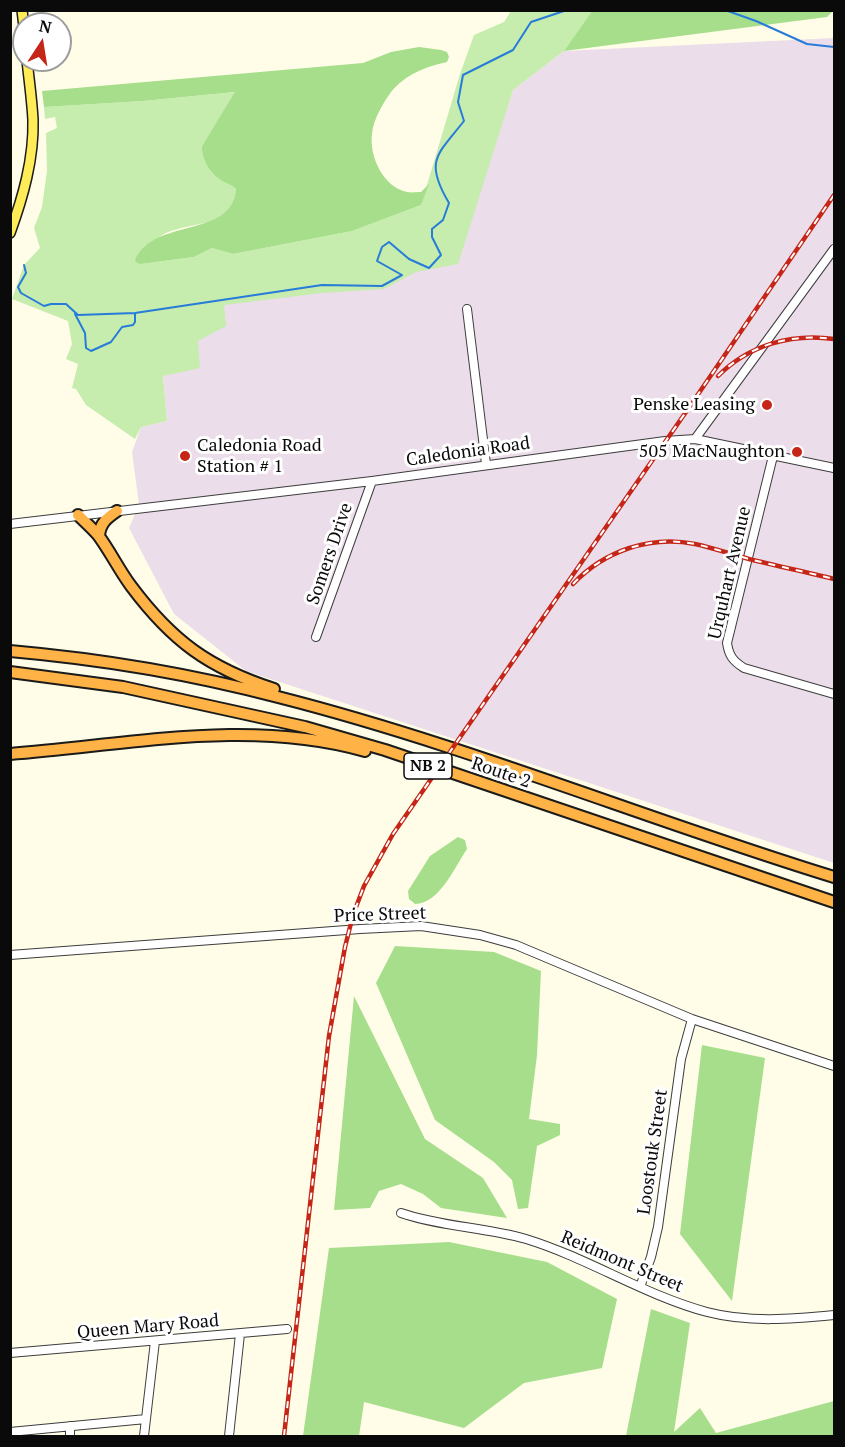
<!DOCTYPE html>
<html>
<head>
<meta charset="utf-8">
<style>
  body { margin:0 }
  #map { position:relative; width:845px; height:1447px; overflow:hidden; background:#fffde7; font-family:"PT Serif",serif }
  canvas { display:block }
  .frame { position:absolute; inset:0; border:12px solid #0a0a0a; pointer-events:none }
  .north { position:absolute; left:12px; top:12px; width:60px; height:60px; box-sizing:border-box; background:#fff; border:2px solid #9d9d9d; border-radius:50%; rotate:12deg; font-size:16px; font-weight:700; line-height:24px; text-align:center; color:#0a0a0a }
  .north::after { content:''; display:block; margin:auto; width:21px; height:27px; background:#c52617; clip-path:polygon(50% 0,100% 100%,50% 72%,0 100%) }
</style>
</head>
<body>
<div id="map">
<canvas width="845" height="1447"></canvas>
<div class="frame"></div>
<div class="north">N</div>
</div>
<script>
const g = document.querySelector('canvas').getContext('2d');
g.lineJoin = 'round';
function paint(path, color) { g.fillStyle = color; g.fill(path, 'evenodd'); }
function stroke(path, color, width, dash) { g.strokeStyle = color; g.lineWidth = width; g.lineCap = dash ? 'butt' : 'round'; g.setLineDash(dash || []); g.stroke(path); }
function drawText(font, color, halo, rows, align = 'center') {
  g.font = font + ' "PT Serif",serif'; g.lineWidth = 6; g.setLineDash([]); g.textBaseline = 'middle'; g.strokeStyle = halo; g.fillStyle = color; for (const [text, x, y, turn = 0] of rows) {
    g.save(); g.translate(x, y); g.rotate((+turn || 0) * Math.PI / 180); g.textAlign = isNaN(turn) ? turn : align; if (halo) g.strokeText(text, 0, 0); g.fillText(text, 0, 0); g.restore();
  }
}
const industrial = new Path2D(`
  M834,38V863L246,671L174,614L129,528L139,505L132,452L141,427L167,421L163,375L195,302L461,250L513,90L564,51Z`);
const green = new Path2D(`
  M511,11H593L564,51L513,90L458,264L416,272L384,289L322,293L224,305L226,326L198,341L200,368L163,376L167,421L141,427L135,439L86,405L76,389L72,388L78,364L66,359L72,344L68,321L12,299L24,265L40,248L34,228L42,207L47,171L46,133L57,128L55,117L45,119L44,107L143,101L236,92L202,146C201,158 209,172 219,179C224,183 231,184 236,189C232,229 190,221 164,234C155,238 147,256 141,264L194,257L212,248L233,254L352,231L421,205L460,74L474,35L504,22Z`);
const forest = new Path2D(`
  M593,10H833V11L827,17L564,51Z
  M419,47L441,50L447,52L449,57L447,62C425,67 406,74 391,92C383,103 373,120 372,134C369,156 383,187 407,192C411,193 417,192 421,192L429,184L421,205L352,231L233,254L212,248L194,257L141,264L137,263L135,260C154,217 232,239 236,189C231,184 224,183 219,179C209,172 201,158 202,146L235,92L143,101L44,107L42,91L363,63L391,52Z
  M458,837L465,840L467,849C454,868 440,903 415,904L409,899L408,891L430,856Z
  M395,946L494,952L541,971L537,1055L529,1119L560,1124V1135L537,1146L528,1208L518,1209L512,1180L494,1162L435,1120L376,983Z
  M354,996L425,1139L483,1178L507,1218L441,1208L423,1194L401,1184L379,1191L370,1208L334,1210Z
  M702,1045L765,1058L732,1301L680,1234Z
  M449,1242L547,1262L617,1299L602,1368L524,1383L464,1428L364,1402L359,1436H303L329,1248Z
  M651,1309L690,1323L674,1432L700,1408L716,1433L834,1401V1436H626Z`);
const stream = new Path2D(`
  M725,10L756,21L807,44L834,47
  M24,265L26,273L18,287L21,293L44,306L51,304H66L78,315L135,313L322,285L382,286L402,275L377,261L382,247L389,242L409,259L429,268L441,255L432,237V229L443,220L449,203C424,161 437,155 464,121L458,102L463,75L513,50L531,22L567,10
  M75,314L85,333L86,348L91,351L111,342L122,327L133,325L135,322V313`);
const minor = new Path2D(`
  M467,309L486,464
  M695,439L834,249
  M773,456L727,643C729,656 733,661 744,668L834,694
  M10,524L372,481L665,441L695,439L834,468
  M316,637L372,481
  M10,955L360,929L421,926L480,935L516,945L692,1019L834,1066
  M401,1213C442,1227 484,1227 526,1239C588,1258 644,1295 707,1312C749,1323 793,1319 834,1315
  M640,1287L651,1257L658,1227L681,1059L692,1019
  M10,1353L287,1329
  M70,1426V1436
  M10,1432L146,1419
  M144,1436L155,1341
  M229,1436L240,1334`);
const major = new Path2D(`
  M22,10L24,27
  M10,233C23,197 34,159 33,120C32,100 29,80 27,60`);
const highway = new Path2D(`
  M78,515C85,522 92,528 98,535C110,551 119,570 131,586C172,641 209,668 274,689
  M99,536C100,523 107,518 117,511
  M10,651C101,659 191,674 278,697C467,745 648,820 834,877
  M10,672L123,687L305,727L385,750L834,902
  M10,754C129,745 248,718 365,751`);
const rail = new Path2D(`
  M718,376C749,345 791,333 834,339
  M573,584C604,551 650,535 695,544C713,548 731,554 749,559C777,566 806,572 834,579
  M284,1436L329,1036L345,947L353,915L364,886L393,834L438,769L688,409L834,195`);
const markers = [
  [767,405,6,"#c52617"],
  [797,452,6,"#c52617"],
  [185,456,6,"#c52617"]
];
const shields = [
  [428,766,48]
];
const shieldNames = [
  ["NB 2",428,766]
];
const poiNames = [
  ["Penske Leasing",755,405],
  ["Caledonia Road",197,446,"left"],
  ["Station # 1",197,467,"left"],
  ["505 MacNaughton",785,452]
];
const streetNames = [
  ["Caledonia Road",468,452,-8],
  ["Somers Drive",330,554,-71],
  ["Urquhart Avenue",730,573,-77],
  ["Route 2",501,773,19],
  ["Price Street",380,915,-2],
  ["Loostouk Street",653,1152,-82],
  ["Reidmont Street",622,1262,23],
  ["Queen Mary Road",148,1327,-5]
];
paint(industrial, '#ebddea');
paint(green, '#c6ecae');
paint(forest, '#a6de8c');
stroke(stream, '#277bd9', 2);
stroke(minor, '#3d3d3d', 10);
stroke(major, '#1b1b1b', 12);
stroke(highway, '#1b1b1b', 14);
stroke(minor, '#fff', 8);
stroke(major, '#ffec57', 9);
stroke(highway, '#ffb245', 10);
stroke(rail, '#c52617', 4.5);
stroke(rail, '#fff', 2, [7]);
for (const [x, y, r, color] of markers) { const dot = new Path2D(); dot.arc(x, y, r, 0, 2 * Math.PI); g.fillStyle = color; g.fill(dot); stroke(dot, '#fff', 2); }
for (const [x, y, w] of shields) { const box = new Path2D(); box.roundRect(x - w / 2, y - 13, w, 26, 4.5); g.fillStyle = '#fff'; g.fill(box); stroke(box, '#0a0a0a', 1.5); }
drawText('bold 16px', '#0a0a0a', null, shieldNames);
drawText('18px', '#0a0a0a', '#fff', poiNames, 'right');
drawText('18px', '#0a0a0a', '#fff', streetNames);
</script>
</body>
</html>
